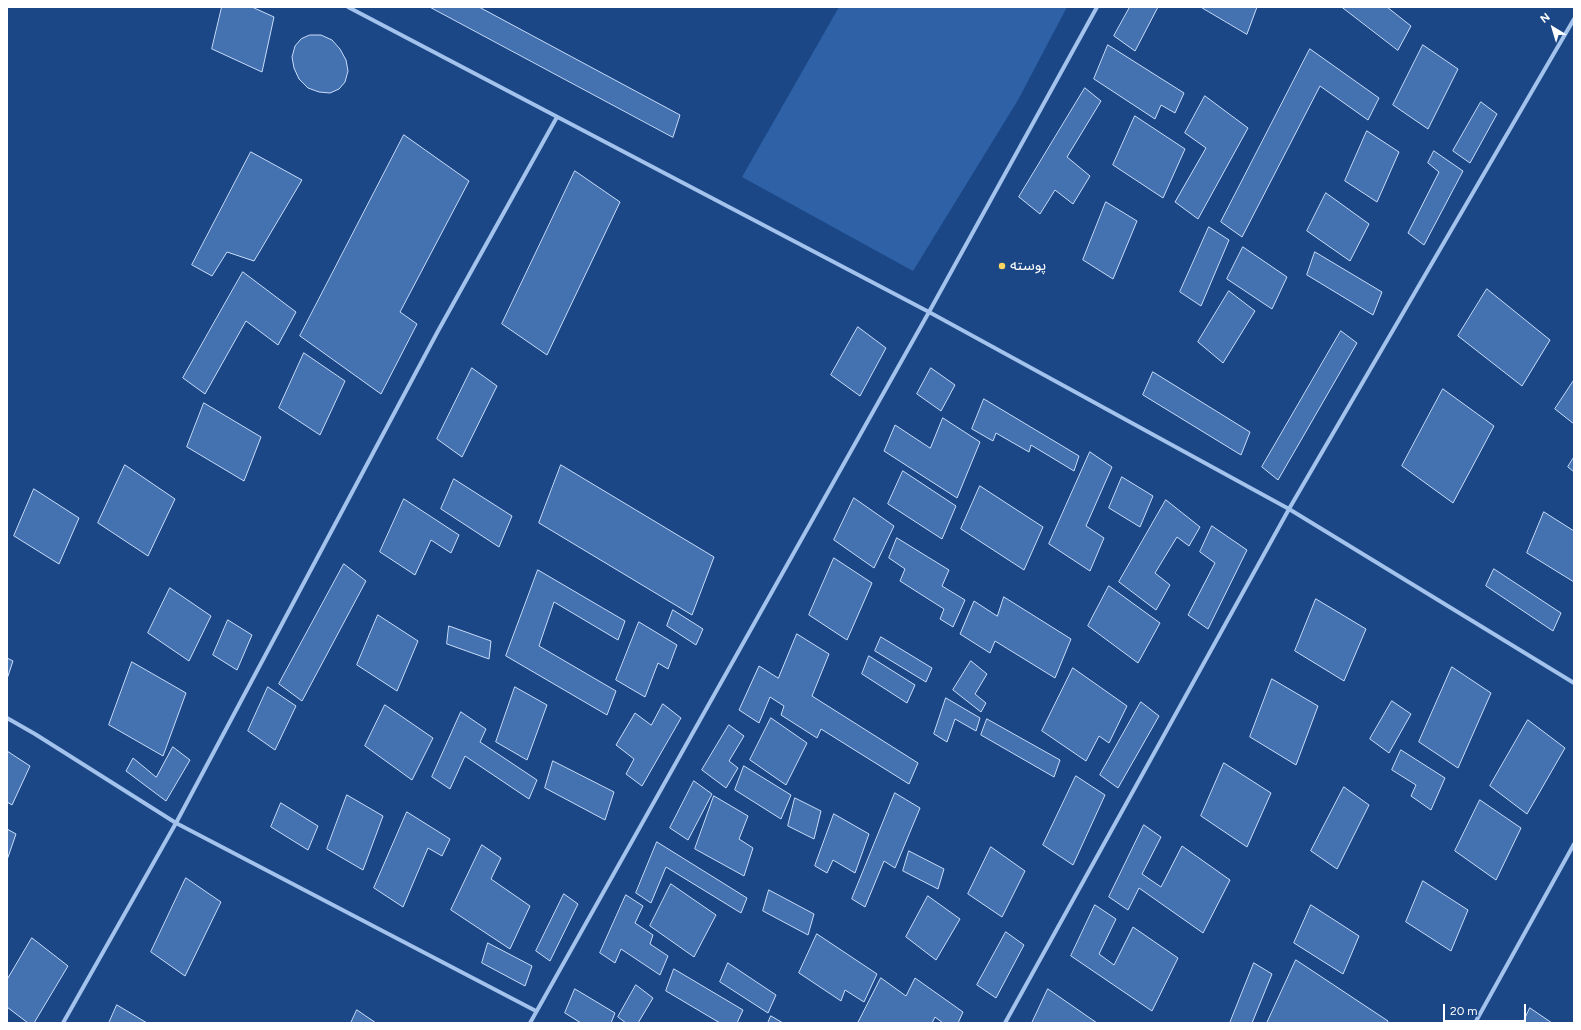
<!DOCTYPE html>
<html>
<head>
<meta charset="utf-8">
<style>
  body { margin:0 }
  #map { position:relative; width:1581px; height:1030px; overflow:hidden; background:#1b4787; font-family:Figtree,sans-serif }
  canvas { display:block }
  .frame { position:absolute; inset:0; border:8px solid #fff; pointer-events:none }
  .north { position:absolute; left:1533px; top:8px; width:40px; height:40px; -webkit-text-stroke:3px #1b4787; paint-order:stroke; rotate:322deg; font-size:11px; font-weight:700; line-height:16px; text-align:center; color:#fff }
  .north::after { content:''; display:block; margin:auto; width:14px; height:18px; background:#fff; clip-path:polygon(50% 0,100% 100%,50% 72%,0 100%) }
  .scale { position:absolute; left:1443px; top:1004px; width:83px; height:18px; box-sizing:border-box; border:2px solid #fff; border-top:0; padding-left:5px; font-size:12px; line-height:14px; white-space:nowrap; color:#fff; -webkit-text-stroke:3px #1b4787; paint-order:stroke }
</style>
</head>
<body>
<div id="map">
<canvas width="1581" height="1030"></canvas>
<div class="frame"></div>
<div class="north">N</div>
<div class="scale">20 m</div>
</div>
<script>
const g = document.querySelector('canvas').getContext('2d');
g.lineJoin = 'round';
function paint(path, color) { g.fillStyle = color; g.fill(path, 'evenodd'); }
function stroke(path, color, width, dash) { g.strokeStyle = color; g.lineWidth = width; g.lineCap = dash ? 'butt' : 'round'; g.setLineDash(dash || []); g.stroke(path); }
function drawText(font, color, halo, rows, align = 'center') {
  g.font = font + ' Figtree,"Noto Sans Arabic",sans-serif'; g.lineWidth = 3; g.setLineDash([]); g.textBaseline = 'middle'; g.strokeStyle = halo; g.fillStyle = color; for (const [text, x, y, turn = 0] of rows) {
    g.save(); g.translate(x, y); g.rotate((+turn || 0) * Math.PI / 180); g.textAlign = isNaN(turn) ? turn : align; if (halo) g.strokeText(text, 0, 0); g.fillText(text, 0, 0); g.restore();
  }
}
const green = new Path2D(`
  M839,7H1067L1018,100L913,271L742,177Z`);
const building = new Path2D(`
  M222,7H252L274,17L262,72L212,49Z
  M430,7H479L680,115L673,137Z
  M1130,7H1158L1135,51L1114,36Z
  M1201,7H1257L1247,34Z
  M1342,7H1387L1411,26L1398,50Z
  M310,35H321L332,40L340,49L346,60L348,71L345,82L339,89L330,93L319,92L308,88L299,79L294,68L292,57L295,46L301,39Z
  M1108,45L1184,93L1175,113L1161,105L1155,119L1094,79Z
  M1423,45L1458,69L1428,129L1393,105Z
  M1310,49L1379,98L1368,120L1320,86L1242,237L1221,222Z
  M1085,88L1101,101L1067,157L1090,176L1073,204L1055,190L1040,214L1019,197Z
  M1205,96L1248,128L1198,219L1175,202L1206,148L1185,133Z
  M1481,102L1497,114L1470,163L1453,151Z
  M1135,116L1185,149L1163,198L1113,165Z
  M1367,131L1399,152L1377,202L1345,181Z
  M404,135L469,181L400,312L417,324L381,394L300,336Z
  M1434,151L1463,171L1424,245L1408,233L1439,172L1428,163Z
  M251,152L302,180L254,261L227,252L212,276L192,265Z
  M575,171L620,202L547,355L502,324Z
  M1326,193L1369,224L1350,261L1307,231Z
  M1106,202L1137,221L1113,279L1083,260Z
  M1209,227L1229,240L1201,306L1180,292Z
  M1243,247L1287,277L1272,309L1227,279Z
  M1315,252L1382,292L1373,315L1307,275Z
  M243,272L296,312L278,345L246,321L205,394L183,378Z
  M1487,289L1550,340L1522,386L1458,336Z
  M1229,291L1255,311L1223,363L1198,342Z
  M858,327L886,348L860,396L831,375Z
  M1341,331L1357,343L1278,480L1262,467Z
  M304,353L345,381L320,435L279,408Z
  M472,368L497,386L462,457L437,439Z
  M931,368L955,385L941,411L917,394Z
  M1153,372L1250,432L1241,455L1143,395Z
  M1574,380V424L1555,409Z
  M1443,389L1494,426L1453,503L1402,466Z
  M984,399L1079,456L1074,471L1031,445L1029,452L996,433L993,441L972,429Z
  M204,403L261,437L244,481L187,447Z
  M943,418L980,442L957,498L884,451L895,425L930,448Z
  M1090,452L1112,467L1086,526L1104,538L1090,571L1049,544Z
  M1574,457V472L1568,467Z
  M125,465L175,499L148,556L98,523Z
  M561,465L714,557L692,615L539,523Z
  M903,471L956,506L942,539L888,504Z
  M1122,477L1153,496L1140,527L1109,508Z
  M454,479L512,516L499,547L441,509Z
  M980,486L1043,527L1024,570L961,529Z
  M34,489L79,518L59,564L14,536Z
  M854,498L894,526L874,568L834,540Z
  M404,499L459,535L451,553L431,540L415,575L380,552Z
  M1166,500L1200,527L1189,546L1177,537L1155,573L1170,585L1156,610L1119,582Z
  M1544,512L1574,531V582L1527,553Z
  M1212,526L1247,550L1208,629L1188,615L1215,563L1200,552Z
  M897,538L949,570L942,586L965,600L953,627L940,619L944,609L900,581L905,569L889,558Z
  M834,558L872,583L847,640L809,615Z
  M344,564L366,581L302,701L279,684Z
  M1494,569L1561,613L1553,631L1486,586Z
  M538,570L625,621L618,640L554,602L539,646L616,691L607,715L506,656Z
  M1109,586L1160,623L1138,663L1088,626Z
  M170,588L211,616L189,661L148,633Z
  M1004,597L1071,639L1055,678L995,641L990,653L960,634L974,601L997,616Z
  M1316,599L1366,629L1344,681L1295,651Z
  M673,610L703,629L696,645L667,626Z
  M378,615L418,641L397,691L357,665Z
  M228,620L252,635L237,670L213,655Z
  M639,622L677,645L668,669L658,663L645,697L616,680Z
  M449,626L491,641L489,659L447,644Z
  M797,634L829,654L812,696L918,763L909,784L821,729L817,738L781,715L784,706L770,697L759,723L739,710L759,666L778,678Z
  M881,637L932,668L926,682L875,651Z
  M869,656L915,685L907,703L862,674Z
  M7,658L13,661L7,679Z
  M971,661L987,674L975,694L986,703L981,712L953,690Z
  M132,662L186,693L163,756L109,725Z
  M1452,667L1491,693L1458,768L1419,742Z
  M1073,668L1127,706L1109,743L1099,736L1086,761L1042,731Z
  M1272,679L1318,706L1296,765L1250,737Z
  M268,687L296,706L275,750L248,731Z
  M515,687L547,705L527,760L496,742Z
  M946,698L980,718L976,731L955,719L947,742L934,734Z
  M1392,701L1411,714L1389,753L1370,739Z
  M1141,702L1159,716L1118,788L1100,775Z
  M663,704L681,718L642,786L626,774L634,759L616,745L635,713L651,725Z
  M385,705L433,738L412,780L365,746Z
  M461,712L486,729L480,742L537,780L529,799L465,756L450,789L432,777Z
  M771,718L807,743L786,785L750,760Z
  M987,719L1060,760L1054,777L981,735Z
  M1528,720L1565,748L1527,814L1490,786Z
  M729,725L744,736L729,761L738,768L726,788L702,770Z
  M173,747L190,760L166,801L126,771L133,758L156,777Z
  M1401,750L1445,778L1431,810L1411,796L1416,785L1392,770Z
  M7,751L30,766L12,805L7,802Z
  M553,761L614,792L605,820L545,788Z
  M1224,763L1271,793L1247,847L1201,816Z
  M744,766L791,795L781,819L735,790Z
  M1076,776L1105,795L1073,865L1043,845Z
  M694,781L712,794L688,840L670,828Z
  M1344,787L1369,805L1337,869L1311,851Z
  M895,793L920,808L895,868L884,861L865,907L852,899Z
  M347,795L383,816L363,870L327,849Z
  M714,796L748,816L739,839L753,848L744,876L695,849Z
  M795,798L821,811L814,839L788,826Z
  M1480,800L1521,828L1496,880L1455,851Z
  M281,803L318,826L308,850L271,827Z
  M407,812L450,839L442,856L428,848L403,907L374,888Z
  M834,814L869,834L855,873L833,860L827,873L815,866Z
  M1144,825L1161,837L1142,874L1161,887L1182,846L1230,880L1203,933L1139,888L1128,910L1109,897Z
  M7,829L16,834L7,860Z
  M657,842L747,898L741,913L666,867L651,903L636,893Z
  M482,845L501,858L491,879L530,906L510,949L451,910Z
  M991,847L1025,871L1002,917L968,894Z
  M909,851L944,869L938,889L903,871Z
  M186,878L221,902L185,976L151,952Z
  M1423,881L1468,910L1451,951L1406,922Z
  M671,884L716,915L694,957L650,926Z
  M769,890L814,914L808,935L763,911Z
  M564,894L578,904L550,961L536,951Z
  M626,895L643,906L635,923L653,935L650,944L668,956L660,975L621,949L615,963L600,953Z
  M928,896L960,919L936,960L906,937Z
  M1095,905L1116,919L1099,954L1114,965L1133,927L1178,958L1152,1011L1071,956Z
  M1311,905L1359,936L1343,974L1294,943Z
  M1006,932L1024,945L996,998L977,985Z
  M817,934L877,974L864,1002L845,990L841,1001L799,973Z
  M32,938L68,966L34,1023H28L7,1007V980Z
  M488,943L532,966L525,986L482,963Z
  M1296,960L1388,1021L1387,1023H1267Z
  M728,963L776,995L768,1013L720,982Z
  M1254,963L1272,974L1252,1023H1230Z
  M674,969L743,1010L737,1023H720L666,991Z
  M881,978L906,996L915,978L963,1012L958,1023H943L935,1017L932,1023H858Z
  M636,985L653,998L638,1023H626L618,1017Z
  M575,989L615,1013L611,1023H581L565,1013Z
  M1048,989L1097,1023H1032Z
  M117,1005L147,1023H109Z
  M1530,1008L1552,1023H1523Z
  M357,1010L376,1023H351Z
  M771,1016L783,1023H768Z`);
const minor = new Path2D(`
  M348,7L929,312L1289,509L1574,683
  M7,718L35,734L176,823L536,1011
  M63,1023L176,823L438,331L557,117
  M530,1023L929,312L1097,7
  M1005,1023L1289,509L1574,19
  M1475,1023L1574,844`);
const markers = [
  [1002,266,4,"#fdd460"]
];
const poiNames = [
  ["پوسته",1010,266]
];
paint(green, '#2e61a5');
paint(building, '#4471b0');
stroke(building, '#c8ddf9', 1);
stroke(minor, '#a3c2ec', 4);
for (const [x, y, r, color] of markers) { const dot = new Path2D(); dot.arc(x, y, r, 0, 2 * Math.PI); g.fillStyle = color; g.fill(dot); stroke(dot, '#1b4787', 1.5); }
drawText('15px', '#fff', '#1b4787', poiNames, 'left');
</script>
</body>
</html>
